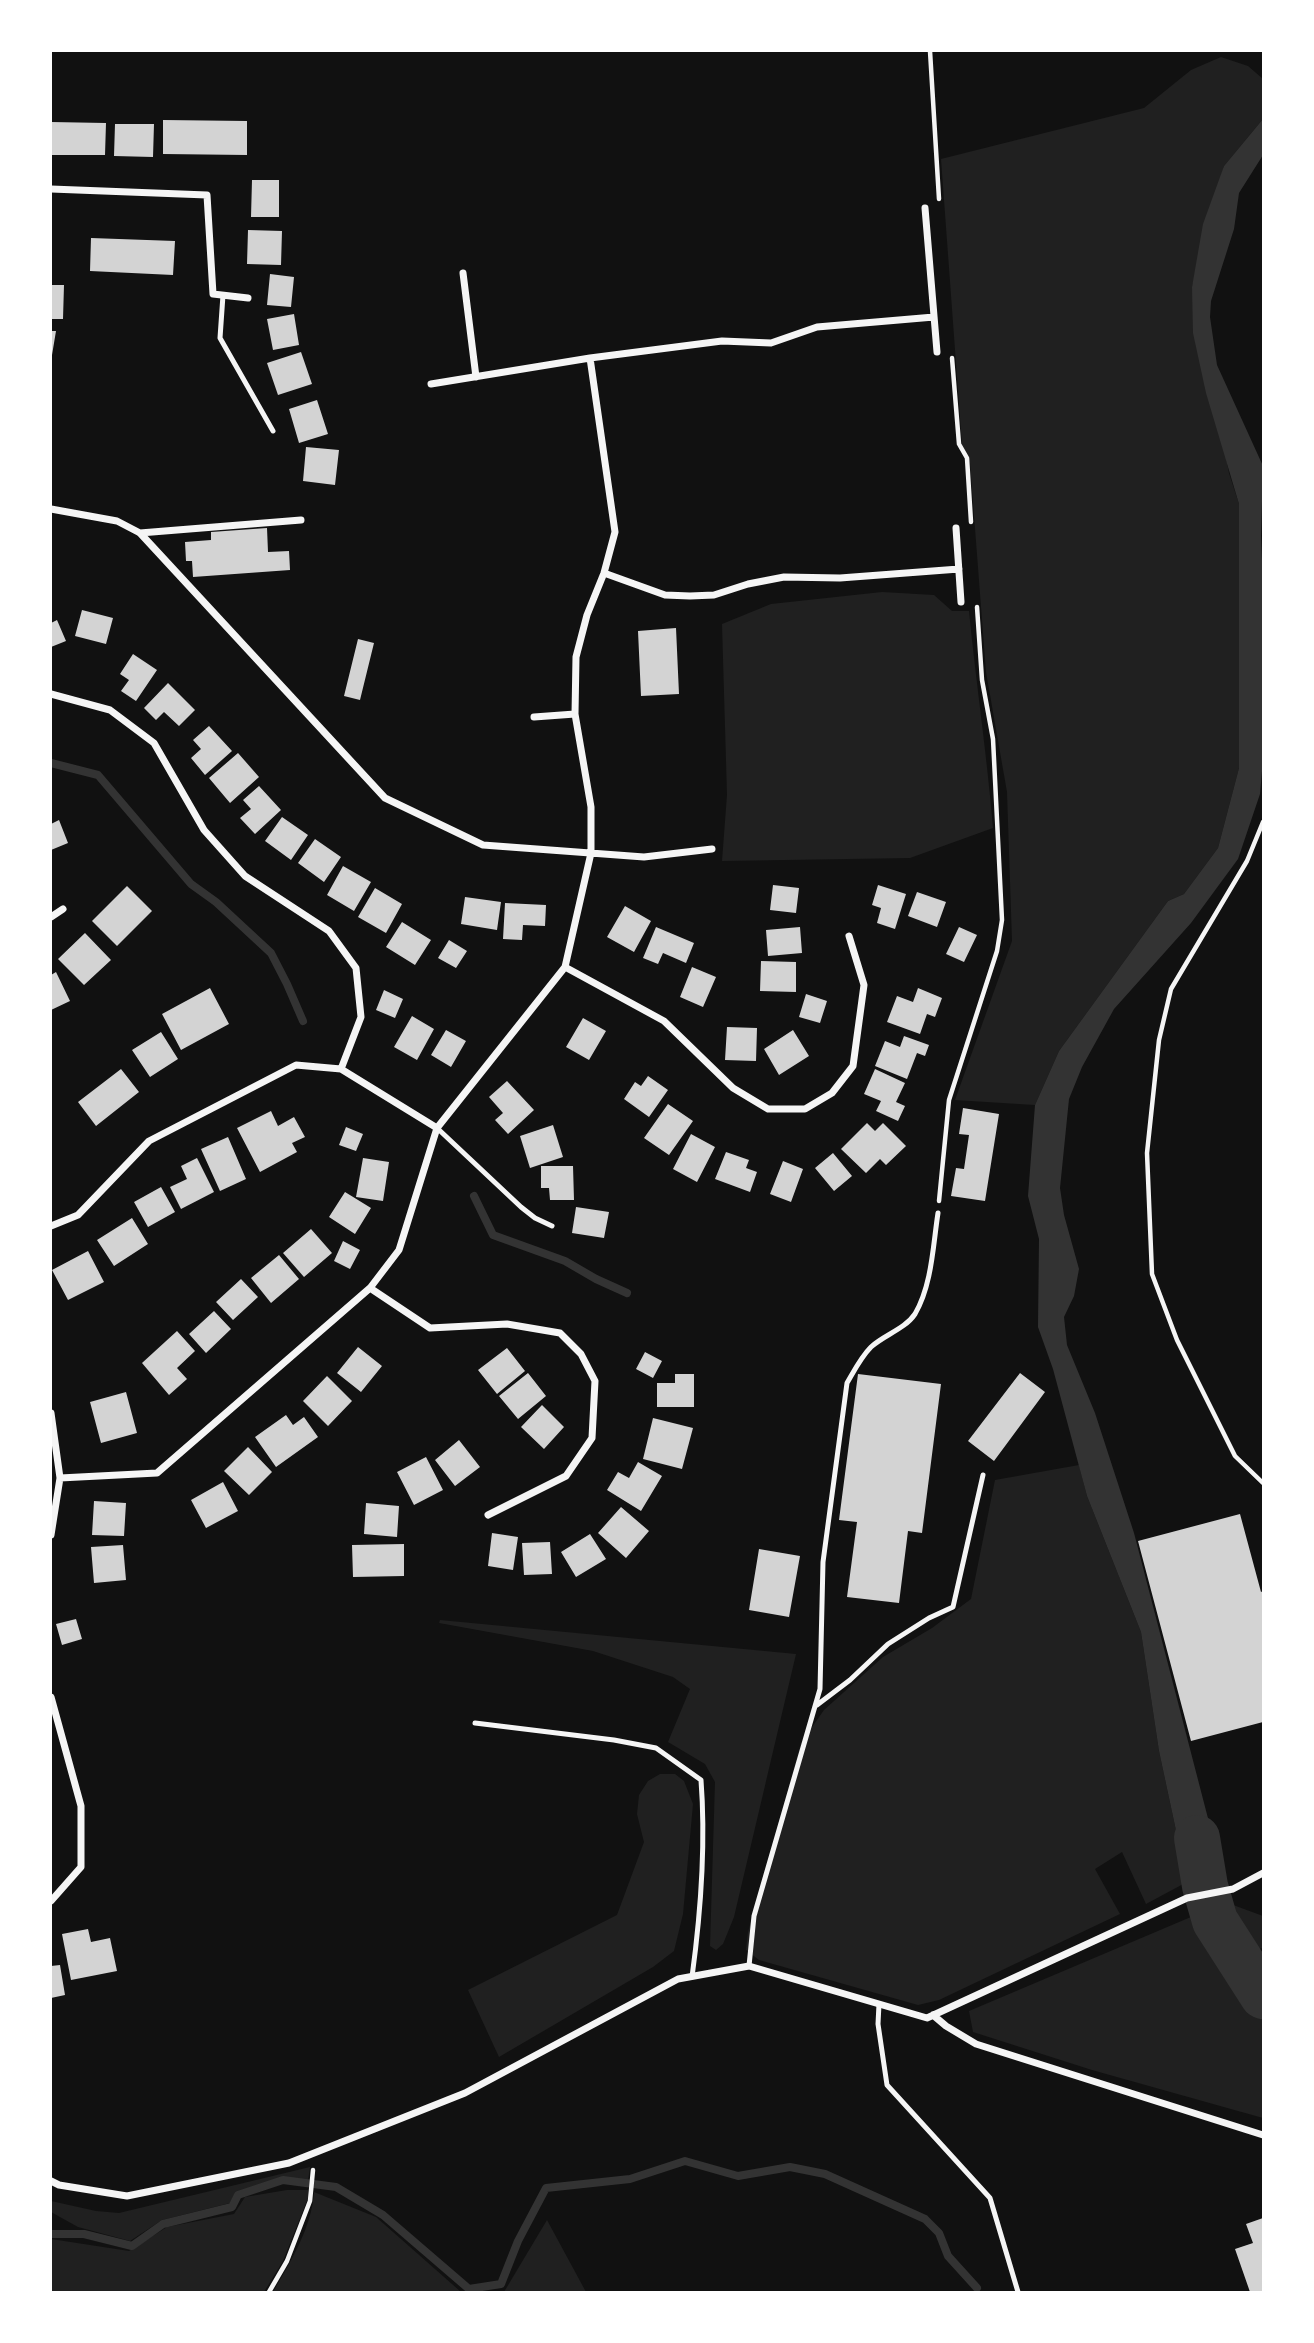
<!DOCTYPE html>
<html>
<head>
<meta charset="utf-8">
<style>
  body { margin:0 }
  #map { position:relative; width:1314px; height:2343px; overflow:hidden; background:#111; font-family:"Source Sans 3",sans-serif }
  canvas { display:block }
  .frame { position:absolute; inset:0; border:52px solid #fff; pointer-events:none }
</style>
</head>
<body>
<div id="map">
<canvas width="1314" height="2343"></canvas>
<div class="frame"></div>
</div>
<script>
const g = document.querySelector('canvas').getContext('2d');
g.lineJoin = 'round';
function paint(path, color) { g.fillStyle = color; g.fill(path, 'evenodd'); }
function stroke(path, color, width, dash) { g.strokeStyle = color; g.lineWidth = width; g.lineCap = dash ? 'butt' : 'round'; g.setLineDash(dash || []); g.stroke(path); }
const green = new Path2D(`
  M1221,57L1248,66L1263,79V119L1224,166L1192,287L1229,473L1239,504V768L1218,848L1184,894L1168,901L1059,1051L1035,1105L955,1100L1012,941L1007,792L986,672L970,463L962,445L941,159L1144,108L1191,70Z
  M882,592L934,595L952,611H969C976,683 987,755 993,828L910,858L722,861L727,795L722,624L771,604Z
  M1079,1465L1087,1496L1141,1632L1159,1751L1187,1882L1146,1904L1122,1852L1095,1869L1120,1914L939,2000L918,2005L759,1960L746,1950L748,1932L801,1743L824,1710L883,1657L932,1628L971,1599L995,1480Z
  M440,1620L796,1654L734,1917L723,1944L716,1950L710,1946L715,1782L705,1764L668,1742L690,1689L673,1677L593,1651L439,1623Z
  M660,1774H675L684,1781L693,1804L683,1914L674,1951L653,1967L499,2057L468,1990L617,1915L644,1842L637,1814L639,1795L648,1781Z
  M1225,1902L1263,1916V1948L1247,1952Z
  M1198,1914L1222,1970L1263,2018V2118L1092,2070L973,2032L969,2011Z
  M310,2167L308,2181L284,2177L235,2193L230,2203L162,2220L130,2241L78,2227L51,2212V2201L96,2211L119,2213Z
  M287,2190H308V2198L283,2261L264,2292H51V2239L129,2251L167,2227L234,2214L245,2197Z
  M314,2192L376,2217L461,2292H273C290,2263 312,2227 314,2192Z
  M547,2220L586,2292H504Z`);
const water = new Path2D(`
  M1263,119V155L1239,193L1234,229L1211,301L1210,317L1217,365L1263,466L1261,536L1263,585V760L1260,794L1238,859L1191,923L1114,1009L1082,1067L1069,1099L1060,1188L1064,1215L1079,1269L1074,1296L1064,1317L1067,1345L1095,1413L1134,1533L1224,1880C1216,1893 1196,1897 1187,1882L1159,1751L1141,1632L1087,1496L1053,1369L1038,1327L1039,1239L1028,1196L1035,1105L1059,1051L1168,901L1184,894L1218,848L1239,768V504L1206,393L1193,333L1192,287L1203,224L1224,166Z
  M1225,1902L1247,1952L1263,1975V2018C1234,1984 1211,1958 1198,1914L1203,1907Z`);
const stream = new Path2D(`
  M51,763L98,775L191,884L216,902L271,953L287,984L303,1021
  M474,1196L493,1235L565,1261L596,1279L627,1293
  M51,2234H84L132,2246L163,2224L232,2207L238,2195L283,2180L336,2187L383,2215L469,2289L501,2284L518,2241L546,2188L630,2179L685,2161L738,2176L790,2167L825,2174L925,2219L939,2233L948,2256L977,2288`);
const river = new Path2D(`
  M1197,1838L1205,1886L1215,1921L1263,1996`);
const building = new Path2D(`
  M163,120L247,121V155L163,154Z
  M51,122L106,123L105,155H51Z
  M115,124H154L153,157L114,156Z
  M252,180H279V217H251Z
  M248,230L282,231L281,265L247,264Z
  M91,238L175,241L173,275L90,271Z
  M270,274L294,277L291,307L267,305Z
  M51,285H64L63,319H51Z
  M294,314L299,345L273,350L267,319Z
  M51,331H56L52,355H51Z
  M301,352L312,384L278,395L267,363Z
  M317,400L328,434L299,443L289,409Z
  M306,447L339,450L335,485L303,481Z
  M267,528L268,552L289,551L290,570L193,577L192,561H186L185,542L211,540V532Z
  M82,610L113,618L106,644L75,636Z
  M57,620L66,641L51,647V623Z
  M676,628L679,694L641,696L638,631Z
  M358,639L374,643L360,700L344,696Z
  M133,654L157,670L136,701L121,691L129,680L120,674Z
  M168,683L195,710L179,726L164,712L156,720L144,708Z
  M209,726L232,751L205,775L191,758L201,749L193,740Z
  M238,753L259,777L230,803L209,778Z
  M259,786L281,810L255,834L240,818L251,809L243,800Z
  M282,817L308,835L291,860L265,841Z
  M59,820L68,843L51,850V824Z
  M315,839L341,857L324,882L298,863Z
  M343,866L371,882L354,911L327,895Z
  M773,885L799,888L796,913L770,910Z
  M878,885L906,894L895,929L877,923L881,908L872,905Z
  M127,886L152,911L117,946L92,921Z
  M375,888L402,904L386,933L358,917Z
  M917,892L946,902L937,927L908,916Z
  M465,897L501,902L497,930L461,924Z
  M505,903L546,905L545,926L523,925L522,940L503,939Z
  M625,906L651,921L634,952L607,937Z
  M402,922L431,940L415,965L386,947Z
  M656,927L694,943L686,963L663,953L658,964L643,958Z
  M800,927L802,953L768,956L766,930Z
  M959,927L977,935L964,962L946,954Z
  M85,933L111,960L84,985L58,959Z
  M449,940L467,951L456,968L438,958Z
  M761,961L796,962V992L760,991Z
  M692,967L716,977L703,1007L680,997Z
  M56,972L70,1001L51,1010V975Z
  M210,988L229,1024L181,1050L162,1014Z
  M918,988L942,998L935,1017L927,1014L920,1034L887,1022L897,996L913,1002Z
  M384,990L403,999L395,1018L376,1010Z
  M806,994L827,1001L820,1023L799,1017Z
  M412,1016L434,1029L417,1060L394,1047Z
  M583,1018L606,1031L589,1060L566,1047Z
  M727,1027L757,1028L756,1061L725,1060Z
  M446,1030L466,1041L451,1067L431,1055Z
  M793,1030L809,1056L779,1075L764,1049Z
  M161,1032L178,1059L150,1077L132,1050Z
  M904,1036L929,1045L925,1056L917,1053L907,1079L875,1066L885,1041L900,1047Z
  M121,1069L139,1092L96,1126L78,1102Z
  M875,1069L905,1083L896,1102L905,1106L898,1121L876,1111L881,1101L864,1094Z
  M648,1076L668,1090L649,1117L624,1099L635,1082L641,1086Z
  M507,1081L534,1110L508,1134L495,1120L503,1113L489,1097Z
  M668,1104L693,1121L669,1155L644,1138Z
  M963,1108L999,1114L985,1201L951,1196L956,1168L964,1169L969,1135L959,1134Z
  M271,1111L278,1126L294,1117L305,1137L292,1143L297,1152L260,1172L237,1128Z
  M867,1123L875,1131L883,1123L906,1146L886,1165L880,1159L866,1173L841,1149Z
  M553,1125L563,1157L530,1168L520,1136Z
  M346,1127L363,1134L356,1151L339,1145Z
  M691,1134L715,1147L697,1182L673,1169Z
  M228,1137L246,1179L220,1191L201,1149Z
  M726,1152L749,1160L746,1168L757,1172L750,1192L715,1179Z
  M833,1153L852,1176L834,1191L815,1168Z
  M197,1158L214,1192L181,1209L170,1187L187,1179L181,1166Z
  M363,1158L389,1162L383,1201L356,1197Z
  M783,1161L803,1169L791,1202L770,1194Z
  M541,1166H573L574,1200H550L549,1188H541Z
  M161,1187L175,1212L148,1227L134,1202Z
  M345,1192L371,1208L355,1234L329,1217Z
  M576,1207L609,1212L604,1238L572,1233Z
  M132,1218L148,1244L114,1266L97,1240Z
  M311,1229L332,1253L304,1277L283,1253Z
  M343,1241L360,1250L350,1269L334,1261Z
  M88,1251L104,1282L68,1300L52,1270Z
  M279,1255L299,1279L271,1303L251,1278Z
  M241,1279L258,1297L233,1320L216,1302Z
  M214,1311L231,1329L206,1353L189,1334Z
  M177,1331L195,1351L177,1368L187,1379L169,1395L142,1363Z
  M358,1347L382,1366L361,1392L337,1373Z
  M507,1348L525,1371L497,1394L478,1370Z
  M645,1352L662,1361L653,1378L636,1369Z
  M528,1373L546,1396L518,1419L499,1396Z
  M1020,1373L1045,1392L994,1461L968,1441Z
  M675,1374H694V1407H657V1383H675Z
  M858,1374L941,1384L922,1533L908,1531L899,1603L847,1597L857,1522L839,1520Z
  M327,1376L352,1401L328,1426L303,1401Z
  M126,1392L137,1433L101,1443L90,1402Z
  M542,1405L564,1427L544,1449L521,1427Z
  M286,1415L293,1425L304,1417L318,1437L276,1467L255,1437Z
  M653,1418L693,1428L682,1469L643,1459Z
  M459,1440L480,1467L455,1486L435,1460Z
  M248,1447L272,1472L249,1495L224,1471Z
  M426,1457L443,1490L414,1505L397,1472Z
  M638,1462L662,1476L641,1511L607,1490L618,1472L629,1478Z
  M223,1482L238,1511L206,1528L191,1500Z
  M94,1501L126,1503L124,1536L92,1535Z
  M366,1503L399,1506L397,1537L364,1534Z
  M621,1507L649,1531L626,1558L598,1533Z
  M1240,1514L1261,1592L1263,1591V1722L1191,1741L1138,1541Z
  M492,1533L518,1537L513,1570L488,1566Z
  M590,1534L606,1559L576,1577L561,1552Z
  M550,1542L552,1574L524,1575L522,1543Z
  M404,1544V1576L353,1577L352,1545Z
  M123,1545L126,1580L94,1583L91,1547Z
  M759,1549L800,1556L789,1617L749,1610Z
  M76,1619L82,1639L62,1645L56,1624Z
  M88,1929L91,1942L110,1938L117,1971L71,1980L62,1934Z
  M60,1965L65,1995L51,1998V1966Z
  M1263,2218V2292H1250L1235,2249L1253,2243L1246,2224Z`);
const path = new Path2D(`
  M930,51L939,199
  M952,358L959,444L967,458L971,522
  M1263,822L1247,861L1171,989L1159,1040L1147,1153L1152,1274L1177,1340L1235,1456L1263,1483
  M939,1201L949,1100L997,951L1002,920L993,739L982,680L977,607
  M269,2292L287,2261L310,2201L313,2170`);
const service = new Path2D(`
  M223,295L220,338L273,431
  M437,1128L521,1207L535,1218L552,1226
  M817,1705L850,1680L888,1644L929,1618L953,1607L983,1475
  M475,1723L614,1740L656,1748L701,1780C706,1846 701,1911 692,1977
  M749,1966L754,1916L820,1689L823,1562L847,1383C854,1371 861,1357 871,1347C884,1335 905,1329 915,1314C932,1285 933,1245 938,1213
  M879,2004L878,2024L887,2085L990,2198L1018,2292`);
const minor = new Path2D(`
  M51,189L207,195L213,294L248,298
  M925,208L937,352
  M463,273L476,377
  M431,384L590,358
  M51,509L117,521L140,533L385,798L483,845L644,857L712,849
  M956,528L961,602
  M140,533L301,520
  M604,573L665,595L690,596L714,595L748,584L784,577L840,578L959,569
  M51,694L110,710L154,743L204,830L245,876L329,931L356,968L361,1017L341,1069
  M534,717L575,714
  M51,917L63,909
  M565,967L591,853V807L575,714L576,657L587,615L604,573L615,532L590,358L722,341L771,343L817,327L934,317
  M51,1226L78,1215L149,1141L296,1065L341,1069L437,1128
  M370,1288L430,1328L507,1324L560,1333L581,1354L595,1381L592,1438L566,1476L488,1515
  M51,1413L60,1478L51,1535
  M60,1478L157,1473L370,1288L399,1250L437,1128L565,967L664,1021L733,1088L768,1109H805L832,1093L853,1066L864,985L849,936
  M51,1697L81,1806V1867L51,1901
  M933,2015L946,2026L976,2044L1263,2135
  M51,2181L59,2185L127,2196L289,2163L465,2093L678,1979L749,1966L927,2018L1187,1898L1233,1889L1263,1873`);
paint(green, '#202020');
paint(water, '#333');
stroke(stream, '#333', 8);
stroke(river, '#333', 46);
paint(building, '#d3d3d3');
stroke(path, '#f5f5f5', 4.5);
stroke(service, '#f5f5f5', 5);
stroke(minor, '#f5f5f5', 7);
</script>
</body>
</html>
